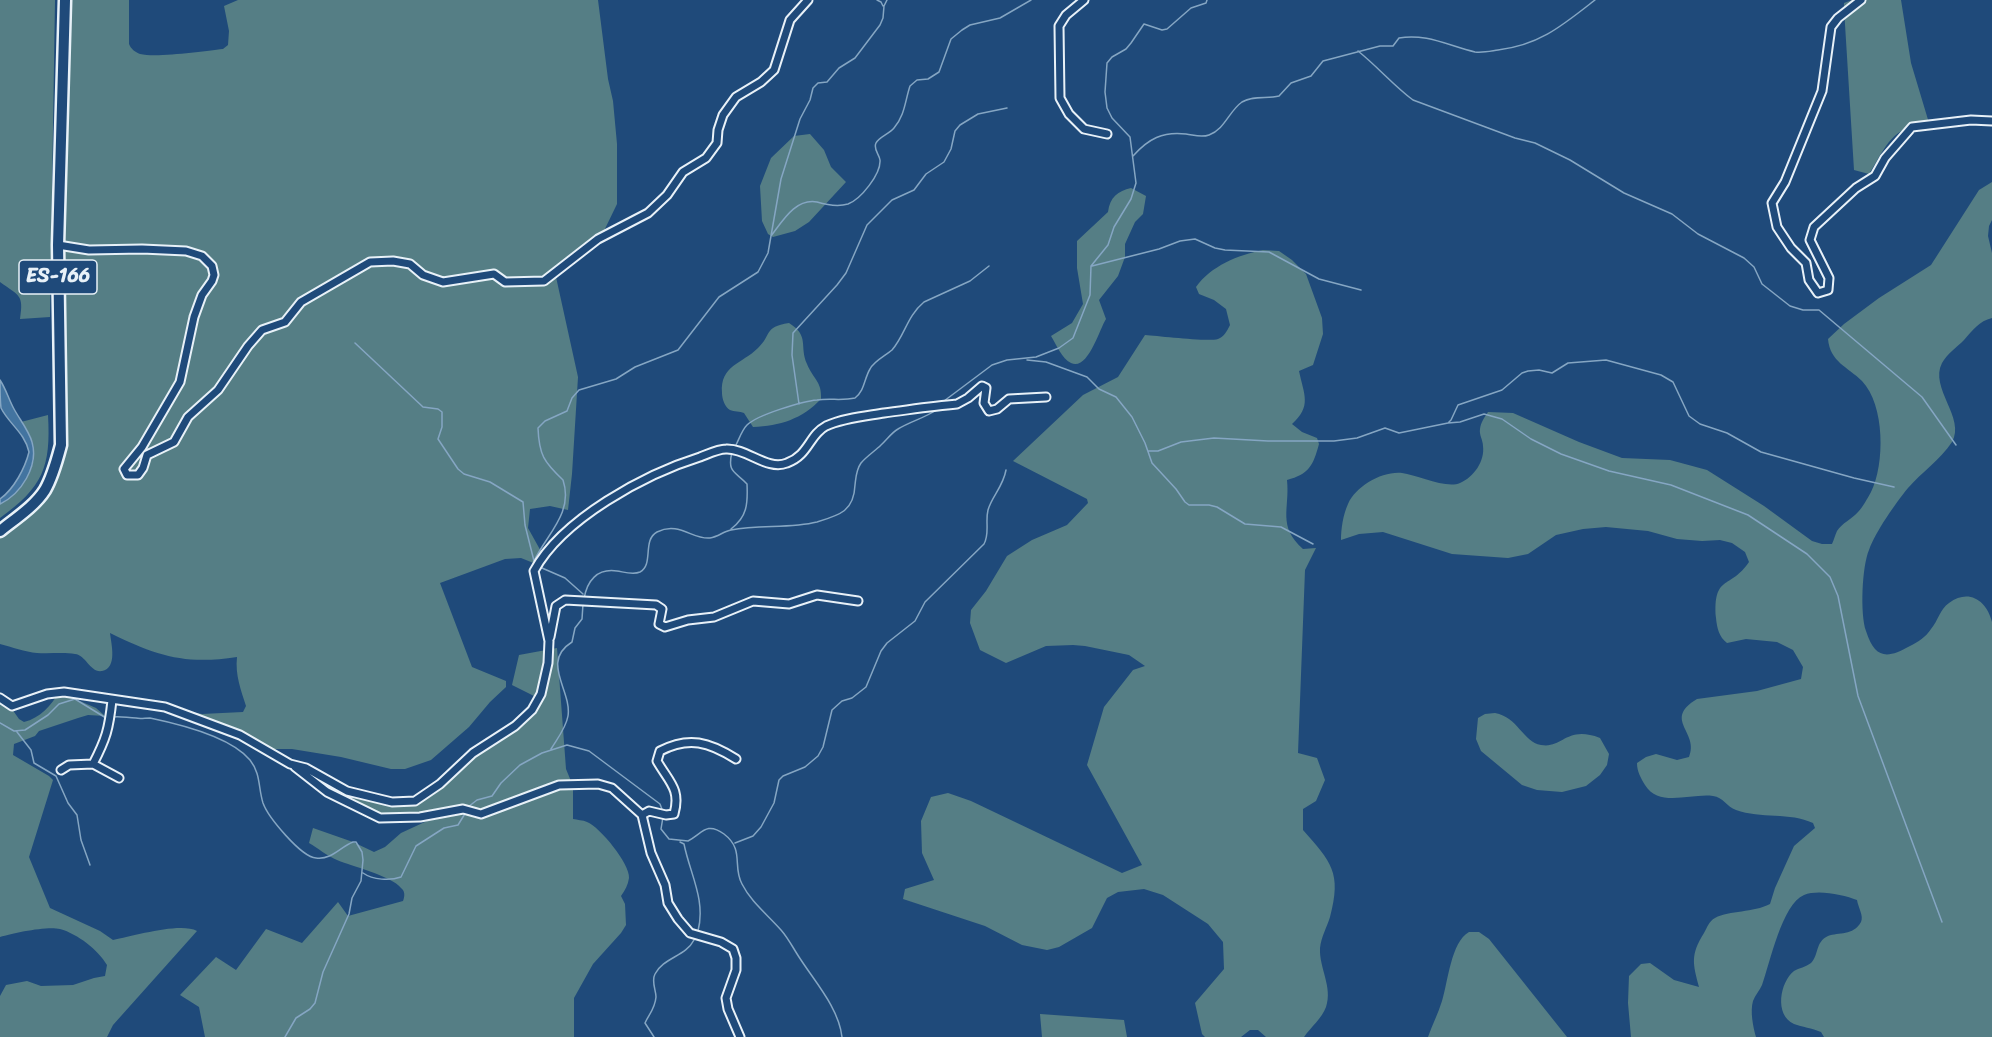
<!DOCTYPE html>
<html>
<head>
<meta charset="utf-8">
<style>
  body { margin:0 }
  canvas { display:block; background:#1f4a7a }
</style>
</head>
<body>
<canvas width="1992" height="1037"></canvas>
<script>
const g = document.querySelector('canvas').getContext('2d');
g.lineJoin = 'round';
function paint(path, color) { g.fillStyle = color; g.fill(path, 'evenodd'); }
function stroke(path, color, width, dash) { g.strokeStyle = color; g.lineWidth = width; g.lineCap = dash ? 'butt' : 'round'; g.setLineDash(dash || []); g.stroke(path); }
function drawText(font, color, halo, rows, align = 'center') {
  g.font = font + ' Sriracha,sans-serif'; g.lineWidth = 4.5; g.setLineDash([]); g.textBaseline = 'middle'; g.strokeStyle = halo; g.fillStyle = color; for (const [text, x, y, turn = 0] of rows) {
    g.save(); g.translate(x, y); g.rotate((+turn || 0) * Math.PI / 180); g.textAlign = isNaN(turn) ? turn : align; if (halo) g.strokeText(text, 0, 0); g.fillText(text, 0, 0); g.restore();
  }
}
const green = new Path2D(`
  M0,0H55L50,317L20,319C24,294 19,296 0,282Z
  M64,0H129V44C131,49 135,52 140,54C157,58 204,51 223,49L228,45L229,31L224,6L238,0H598L608,79L613,101L617,144V204L602,235L556,277L578,377L572,474L568,510L550,506L530,509L528,528L543,555L536,564L521,558L505,559L440,583L472,667L506,681V687L490,702L469,727L431,760L405,769H391L341,757L292,749H265L186,711L202,714L243,712L246,706C241,690 235,675 237,657C185,665 157,656 110,633C111,643 118,668 102,671C90,673 86,655 75,654C64,652 49,654 37,653C25,652 12,647 0,644V535L31,511L64,452L62,388L66,324L60,247Z
  M1852,0H1901L1911,63L1929,123C1891,127 1887,145 1869,174L1854,170L1844,8V3Z
  M810,134L824,150L831,167L846,182L809,222L795,231L773,237L768,234L762,221L760,186L771,158L794,136Z
  M1992,182V220L1989,226L1988,236L1992,253V318C1979,321 1973,330 1964,340C1957,347 1947,354 1942,363C1929,388 1966,418 1952,442C1940,460 1922,472 1908,488C1895,504 1876,531 1869,550C1862,566 1860,614 1866,631C1875,659 1887,659 1910,646C1918,642 1926,637 1931,629C1938,621 1940,609 1949,603C1969,588 1987,601 1992,622V1037H1824L1821,1032C1812,1028 1802,1027 1794,1024C1774,1015 1780,982 1794,971C1799,968 1806,967 1811,963C1819,955 1815,942 1828,936C1839,932 1853,936 1861,922C1864,916 1858,907 1857,900C1844,895 1818,889 1804,895C1782,904 1770,963 1762,985C1760,990 1755,995 1753,1001C1750,1011 1753,1027 1756,1037H1631L1628,1003L1629,976L1641,964L1650,963L1674,980L1699,987C1693,964 1690,955 1704,933C1707,928 1709,921 1715,918C1730,910 1753,913 1770,904L1775,888L1794,846L1815,828L1813,823C1790,812 1761,819 1736,810C1727,807 1723,797 1713,796C1691,793 1659,808 1645,785C1641,778 1637,772 1637,763L1646,757L1656,754L1677,760L1689,757C1700,732 1662,720 1697,699L1757,691L1801,679L1803,667L1793,650L1777,642L1746,639L1727,643C1719,637 1717,628 1716,618C1713,574 1730,590 1749,562L1745,552L1732,543L1720,540L1702,541L1677,539L1648,531L1606,527L1583,529L1556,535L1528,554L1508,558L1452,554L1383,532L1359,534L1341,540C1341,529 1343,515 1348,504C1356,486 1382,471 1402,473C1417,475 1446,489 1460,483C1474,477 1485,461 1483,446C1483,440 1479,435 1480,429C1481,422 1484,418 1488,412L1513,413L1579,442L1622,458L1670,460L1707,470L1764,506L1812,541L1822,544H1832C1834,540 1835,535 1837,531C1842,523 1852,519 1858,512C1863,507 1867,499 1871,492C1885,464 1885,405 1862,381C1848,367 1830,362 1828,339L1844,324L1879,298L1931,265L1979,190Z
  M1131,188L1146,196L1143,214L1135,222L1125,244V257L1118,276L1099,300L1106,319C1099,330 1088,371 1071,363C1062,359 1056,344 1051,336L1072,323L1083,304L1077,268V241L1108,212C1110,197 1118,191 1131,188Z
  M1263,250L1279,251L1292,260L1306,274L1322,318L1323,334L1313,365L1299,371C1304,395 1312,406 1292,424L1302,432L1317,438L1319,444C1313,466 1309,474 1287,480C1290,509 1277,526 1303,549L1316,548L1305,570L1298,753L1317,758L1325,780L1316,801L1303,809V830C1331,862 1342,872 1330,917C1327,927 1321,937 1320,948C1319,968 1333,987 1326,1007C1322,1018 1311,1027 1304,1037H1266L1258,1030H1250L1241,1037H1205L1202,1034L1195,1003L1224,969L1223,942L1208,924L1163,895L1144,889L1118,892L1107,898L1092,928L1059,947L1047,950L1022,945L985,926L903,899L905,889L934,880L922,853L921,821L931,797L948,793L971,801L1122,873L1142,865L1087,765L1104,707L1133,670L1145,666L1129,655L1085,646L1073,645L1046,646L1006,663L980,650L970,623L971,610L986,591L1007,556L1032,540L1067,525L1088,503L1087,499L1013,461L1083,395L1118,377L1145,335C1159,336 1208,342 1218,339C1224,337 1227,331 1230,325L1226,309L1214,300L1199,294L1196,287C1211,266 1238,255 1263,250Z
  M789,323C810,336 799,346 807,364C813,379 822,381 821,399C802,419 780,426 753,427L744,413C740,411 734,412 730,410C725,407 722,399 722,393C720,365 742,364 758,348C772,335 763,327 789,323Z
  M48,415C51,467 43,487 0,518V504C20,493 39,468 33,444C31,436 26,429 21,422Z
  M557,648L566,769L573,786V819C577,820 583,820 587,822C600,827 630,864 629,878C628,885 625,890 621,896L625,904L626,925L621,933L593,964L574,998V1037H205L199,1007L180,995L216,957L236,970L266,929L302,943L338,902L348,916L403,901C405,896 405,891 401,888C392,876 351,866 337,860C327,856 318,848 309,843L313,828L353,842L374,852L385,847L401,833L427,821V816L388,817L339,792L409,801L431,792L470,758L528,714L540,699L512,685L519,655Z
  M0,692L19,719L24,722C40,718 51,706 59,692L96,708L105,716L88,715L78,718L39,731L35,736L14,744L13,755L49,776L53,780L29,857L50,908L100,931L113,940C134,936 180,922 197,931L113,1025L107,1037H0V996L6,985L27,981L41,986L73,985L94,978L105,976L107,965C98,950 78,934 60,929C46,926 14,933 0,937Z
  M1495,713C1518,717 1523,742 1541,745C1563,749 1566,725 1600,738L1609,754L1607,765L1600,775L1586,786L1562,792L1537,790L1522,785L1481,751L1476,739L1478,718L1485,714Z
  M1469,932H1479L1489,939L1567,1037H1428C1432,1025 1438,1014 1442,1001C1448,982 1451,942 1469,932Z
  M1040,1014L1124,1020L1127,1037H1042Z`);
const water = new Path2D(`
  M0,380C6,389 9,400 14,409C20,420 29,431 32,442C39,466 21,494 0,504V499C14,489 25,468 29,452C25,433 9,424 1,408C0,400 0,388 0,380Z`);
const stream = new Path2D(`
  M877,0L881,2L883,6
  M1358,51C1378,67 1394,86 1413,100L1515,138L1535,143L1570,160L1624,193L1672,214L1698,234L1744,258L1754,267L1762,284L1790,306L1803,310H1819L1922,397L1956,445
  M1133,156C1148,139 1163,131 1186,134C1194,135 1201,138 1209,135C1225,129 1229,111 1242,102C1253,95 1267,99 1279,96L1291,83L1311,76L1323,61L1380,46H1393L1399,38C1426,33 1449,46 1475,52C1483,53 1491,51 1498,50C1540,45 1563,25 1595,0
  M771,236C782,222 795,198 817,202C827,205 838,207 848,204C861,199 881,174 880,160C879,154 873,149 876,143C879,137 889,134 894,128C905,115 905,101 910,86L917,80L928,79L939,72L951,39L962,30L970,25L1000,18L1031,0
  M1092,266L1159,249L1180,241L1195,239L1215,248L1225,250L1269,252L1319,279L1361,290
  M355,343L423,407L438,409L442,412V427L438,439L458,469L464,474L490,482L523,502L525,525L534,561
  M1027,360L1046,362L1087,377L1099,389L1116,397L1132,417L1145,443L1152,463L1176,489L1185,502L1189,505H1209L1217,507L1245,524L1281,527L1313,544
  M944,401L992,365L1007,360L1036,357L1059,348L1073,338L1090,295L1091,266L1108,245L1114,227L1131,199L1136,183L1130,137L1112,118L1107,108L1105,92L1107,63L1112,57L1126,49L1131,43L1144,24L1162,30L1167,29L1191,8L1206,3L1207,0
  M799,404L792,355L793,333L837,285L846,273L867,225L892,200L914,190L926,174L944,162L951,149L955,131L960,125L978,114L1007,108
  M1448,423L1451,420L1458,405L1502,390L1522,373L1528,371L1539,370L1552,373L1568,363L1606,360L1661,375L1673,382L1689,416L1700,424L1727,433L1761,452L1854,478L1894,487
  M736,445C739,439 742,430 747,425C757,415 803,401 817,400C830,398 842,401 855,398C865,390 864,379 870,369C874,361 885,356 892,350C905,335 907,316 924,302L970,281L989,266
  M1148,451H1158L1181,442L1214,438L1268,441H1334L1357,438L1385,428L1399,433L1448,423L1460,422L1484,414L1502,419L1531,439L1561,454L1609,471L1671,485L1748,515L1807,554L1830,577L1838,596L1858,696L1942,922
  M731,529C747,517 748,504 747,484C735,471 727,473 732,452
  M534,561C546,535 574,513 563,480C544,462 539,455 538,428L545,421L567,411L572,398L579,390L616,379L635,367L678,350L719,297L758,272L768,253L781,179L800,119L810,100L813,88L818,83L827,82L839,68L855,58L880,25L883,18L884,6L887,0
  M542,568L565,578L583,594
  M584,599C587,581 597,568 617,571C624,572 633,575 640,572C654,565 642,540 657,532C679,521 693,540 710,538C718,537 724,531 731,530C759,524 789,529 817,522C840,515 854,511 855,485C856,477 856,470 861,463C867,456 875,451 881,445C887,440 891,433 898,429C911,421 925,418 938,409
  M113,717C121,716 128,718 136,718C140,719 145,718 150,718C179,724 230,736 250,760C261,774 258,787 263,803C268,817 301,857 316,858C332,860 340,847 353,842H356L362,852L363,860L361,881L352,898L349,914L323,972L315,1003L310,1009L296,1018L285,1037
  M0,723L14,731L25,730L48,715L59,704L75,699L106,718
  M17,732L31,750L34,763L56,776L68,803L77,815L81,840L90,865
  M551,749C557,739 566,728 568,716C572,690 540,662 572,642L575,628L582,619L583,604
  M468,807L477,800L492,796L501,783L520,765L542,753L567,745L589,751L660,804L663,812
  M663,817L661,829L669,839L688,841C702,834 706,821 724,834C745,850 732,866 742,884C751,902 768,915 781,930C789,939 794,950 801,960C816,983 839,1009 842,1037
  M680,842L684,844C690,874 706,900 698,931
  M735,843L753,836L761,827L774,803L779,780L783,776L805,767L818,756L823,747L832,710L842,701L852,698L866,687L881,651L887,643L915,621L925,602L984,544C990,533 985,522 988,510C992,496 1003,487 1006,470
  M363,873C373,880 390,881 401,877L416,846L444,828L458,825L466,812
  M654,1037L645,1023C649,1014 655,1009 656,997C656,990 651,981 655,974C663,958 686,956 694,940`);
const minor = new Path2D(`
  M1084,0L1066,15L1059,26L1060,98L1069,114L1084,129L1107,134
  M1861,0L1838,18L1831,27L1822,91L1785,182L1772,203L1777,227L1791,248L1806,263L1809,280L1818,293L1828,290L1829,278L1810,240L1814,227L1856,188L1875,176L1885,158L1912,127L1971,120L1992,121
  M58,245L89,250L142,249L186,251L202,256L212,266L214,275L212,281L202,295L194,317L180,382L142,447L124,469L127,475H138L143,468L147,455L174,442L188,417L218,390L248,346L262,330L285,322L301,302L370,262L393,261L410,264L423,275L443,282L494,274L505,282L544,281L598,239L648,213L667,195L683,172L706,158L717,143L718,130L723,115L736,97L761,82L774,70L790,20L808,0
  M550,637L556,606L565,600L656,605L662,609L659,624L665,627L688,620L714,617L753,601L789,604L817,595L858,601
  M0,698L12,706L47,694L64,692L165,707L240,735L290,764L306,768L347,791L392,802L415,801L440,784L473,753L515,726L532,710L541,694L548,663L549,641L534,571C562,519 645,474 700,457C708,454 718,449 726,449C747,448 767,471 787,463C809,455 809,435 826,426C843,418 866,416 884,413C908,410 932,406 957,404L968,398L982,386L986,388L984,403L989,411L997,409L1009,399L1046,397
  M93,764L119,778
  M295,767L327,792L380,818L420,817L463,809L481,814L559,785L598,784L612,788L642,815L651,853L665,885L668,903L678,919L690,933L721,942L733,949L736,958V970L726,998L728,1009L740,1037
  M61,770L69,765L93,764C106,739 109,729 112,700
  M642,815L649,811L666,815L674,814C681,789 669,782 657,761L660,751C689,736 709,742 736,759`);
const primary = new Path2D(`
  M0,531C15,519 35,506 45,490C53,476 57,460 61,445L58,245L65,0`);
const shields = [
  [58,277,78]
];
const shieldNames = [
  ["ES-166",58,277]
];
paint(green, '#557e85');
paint(water, '#4374a0');
stroke(water, '#85a6c3', 1.5);
stroke(stream, '#85a6c3', 1.5);
stroke(minor, '#e8f1f8', 11);
stroke(primary, '#e8f1f8', 15);
stroke(minor, '#1f4a7a', 7);
stroke(primary, '#1f4a7a', 10);
for (const [x, y, w] of shields) { const box = new Path2D(); box.roundRect(x - w / 2, y - 17, w, 34, 4.5); g.fillStyle = '#1f4a7a'; g.fill(box); stroke(box, '#e8f1f8', 1.5); }
drawText('bold 20px', '#e8f1f8', null, shieldNames);
</script>
</body>
</html>
